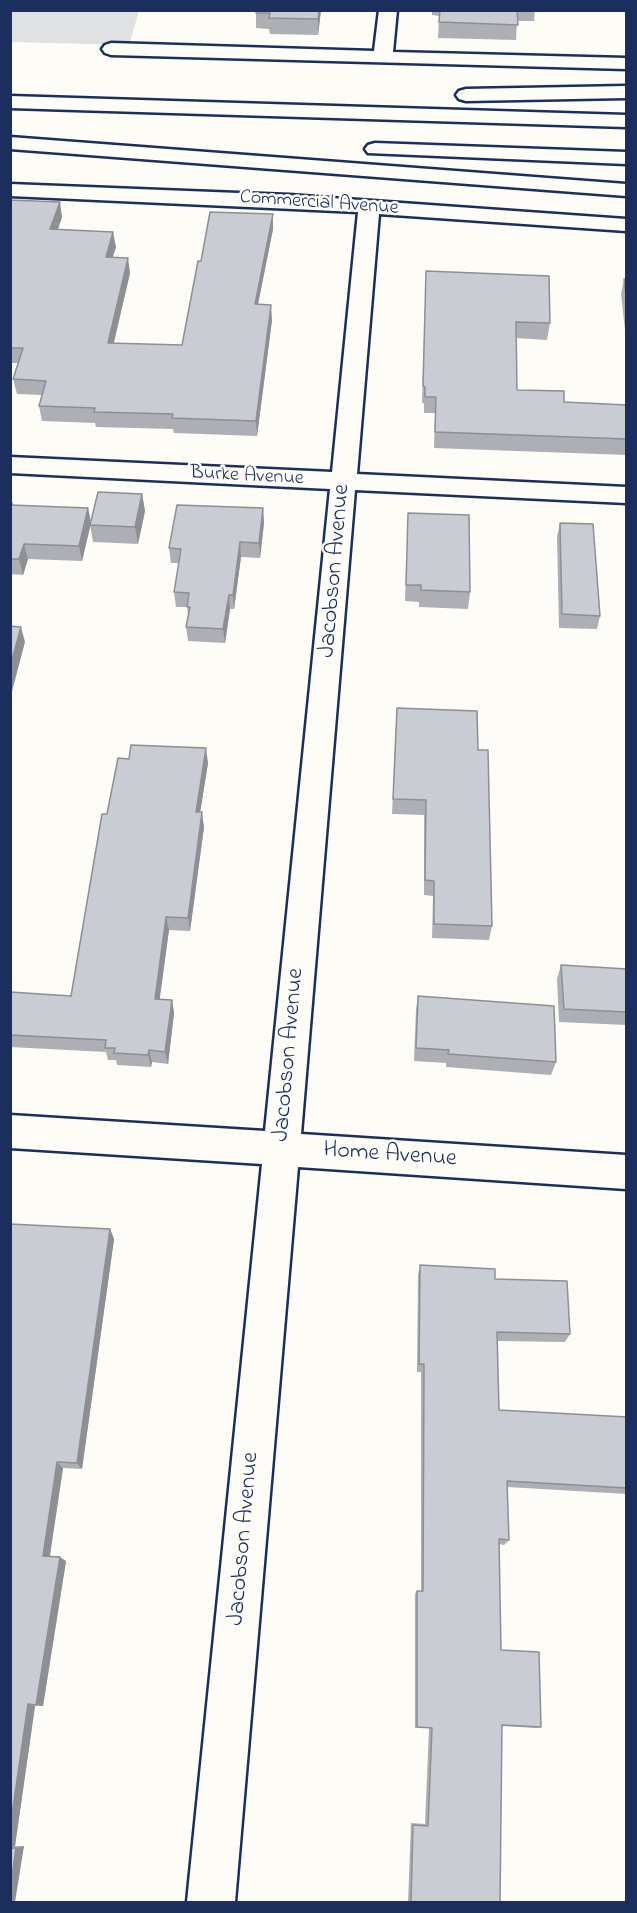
<!DOCTYPE html>
<html>
<head>
<meta charset="utf-8">
<style>
  body { margin:0 }
  #map { position:relative; width:637px; height:1913px; overflow:hidden; background:#fdfcf7; font-family:"Indie Flower",sans-serif }
  canvas { display:block }
  .frame { position:absolute; inset:0; border:12px solid #1b2f5e; pointer-events:none }
</style>
</head>
<body>
<div id="map">
<canvas width="637" height="1913"></canvas>
<div class="frame"></div>
</div>
<script>
const g = document.querySelector('canvas').getContext('2d');
g.lineJoin = 'round';
function paint(path, color) { g.fillStyle = color; g.fill(path, 'evenodd'); }
function stroke(path, color, width, dash) { g.strokeStyle = color; g.lineWidth = width; g.lineCap = dash ? 'butt' : 'round'; g.setLineDash(dash || []); g.stroke(path); }
function drawText(font, color, halo, rows, align = 'center') {
  g.font = font + ' "Indie Flower",sans-serif'; g.lineWidth = 5; g.setLineDash([]); g.textBaseline = 'middle'; g.strokeStyle = halo; g.fillStyle = color; for (const [text, x, y, turn = 0] of rows) {
    g.save(); g.translate(x, y); g.rotate((+turn || 0) * Math.PI / 180); g.textAlign = isNaN(turn) ? turn : align; if (halo) g.strokeText(text, 0, 0); g.fillText(text, 0, 0); g.restore();
  }
}
const green = new Path2D(`
  M11,11H139L129,45L11,42Z`);
const minor = new Path2D(`
  M379,10H397L393,52L626,58V69L111,55L105,53L102,49L105,45L111,43L374,51Z
  M10,184L289,195L626,219V231L379,214L357,474L626,487V503L355,490L301,1134L626,1155V1189L298,1167L235,1902H187L262,1164L10,1148V1115L265,1131L330,489L10,473V457L332,472L358,212L10,196Z`);
const highway = new Path2D(`
  M626,86V98L466,101L459,99L456,95L459,91L466,89Z
  M10,96L626,115V127L10,108Z
  M10,137L626,184V196L10,149Z
  M375,143L626,152V164L368,153L365,149L368,145Z`);
const wall = new Path2D(`
  M321,10L318,35L270,34L269,29L256,28V13Z
  M432,10H535L534,21H517L516,40L438,38L439,16L432,15Z
  M10,200L62,217L58,229L116,247L112,258L130,273L114,343L182,345L201,261L273,214V229L258,304L272,320L257,436L174,433L173,429L96,427L95,423L42,421L39,406L42,395L17,394L13,379L18,363H10Z
  M426,271L550,323L547,340L516,338L517,390L564,402L627,405V455L434,448L435,413H424V403H422Z
  M624,279H627V348L621,294Z
  M142,494L145,511L138,544L93,542L90,525Z
  M10,495L13,505L88,508L91,523L82,561L28,559L23,575L10,574Z
  M263,508L264,523L260,558L241,557L234,609H230L225,643L188,641L186,627L188,615L187,607H176L174,592L179,563H171L169,548Z
  M408,513L470,592L468,609L419,607V602L405,601Z
  M560,523L600,616L597,629L559,628L557,537Z
  M396,724L478,750L492,926L489,940L432,938L433,896L424,895V815L392,814Z
  M208,763L200,812L204,827L190,931L169,930L159,1000H172L174,1013L168,1064L152,1062L151,1067L117,1065L116,1060H108L106,1052L10,1047V992L71,996L107,814Z
  M561,965L627,969V1025L559,1022L557,979Z
  M418,996L556,1062L551,1075L446,1067V1063L414,1061L416,1010Z
  M10,1224L110,1229L114,1239L82,1469L63,1468L50,1556L66,1561L43,1706H35L15,1846H24L10,1902Z
  M420,1265L495,1279L570,1334L565,1342L497,1341L499,1410L627,1417V1494L507,1487L509,1540L504,1545L499,1544L501,1650L541,1727L536,1728L502,1726L500,1902H408L411,1823L425,1824L429,1728H415V1594L417,1591H421V1372H417L418,1275Z`);
const shadedWall = new Path2D(`
  M319,10H321L318,35V19Z
  M60,202L62,217L53,244L50,229Z
  M273,214V229L255,319V304Z
  M113,232L116,247L108,272L106,257Z
  M128,258L130,273L110,358L108,343Z
  M271,305L272,320L257,436L256,421Z
  M142,494L145,511L138,544L135,527Z
  M10,495L14,508L10,519Z
  M88,508L91,523L82,561L79,546Z
  M263,508L264,523L260,558L259,543Z
  M240,542L241,557L234,609L233,595Z
  M24,544L28,559L23,575L19,559Z
  M229,595L230,609L225,643L223,629Z
  M21,627L25,642L10,699V667Z
  M206,748L208,763L198,826L196,812Z
  M202,812L204,827L190,931L188,918Z
  M166,917L169,930L158,1012L155,999Z
  M172,1000L174,1013L168,1064L165,1052Z
  M149,1050L152,1062L151,1067L148,1055Z
  M110,1229L114,1239L82,1469L77,1463Z
  M57,1462L63,1468L49,1560L43,1556Z
  M60,1557L66,1561L43,1706L36,1705Z
  M28,1704L35,1706L15,1846L10,1847V1828Z
  M24,1846L15,1902H10V1889L16,1848Z`);
const building = new Path2D(`
  M256,10H319L318,19L269,18L270,13H256Z
  M440,10H517L518,25L439,22Z
  M10,200L60,202L50,229L113,232L106,257L128,258L108,343L182,345L198,261H201L210,212L273,214L255,304L271,305L256,421L172,418L173,414L94,412L95,408L39,406L46,381L13,379L23,348H10Z
  M426,271L549,276L550,323L516,322L517,390L564,391V402L627,405V439L435,432L436,397H425V387L423,386Z
  M624,279H627V302Z
  M98,492L142,494L135,527L90,525Z
  M10,505L88,508L79,546L24,544L19,559H10Z
  M177,505L263,508L259,543L240,542L233,595H229L223,629L186,627L190,607H187L189,593L174,592L181,549L169,548Z
  M408,513L469,515L470,592L421,590V585H406Z
  M560,523L593,524L600,616L562,614Z
  M10,626L21,627L10,667Z
  M397,708L477,711L478,750H488L492,926L434,924V881L425,880L426,800L393,799Z
  M131,745L206,748L196,812H202L188,918L166,917L155,999L172,1000L165,1052L149,1050L148,1055L114,1053L115,1048H105L106,1040L10,1035V992L71,996L102,814H107L118,758L129,759Z
  M561,965L627,969V1012L564,1009Z
  M418,996L554,1006L556,1062L448,1054L449,1050L416,1048Z
  M10,1224L110,1229L77,1463L57,1462L43,1556L60,1557L36,1705L28,1704L10,1828Z
  M420,1265L495,1269V1279L567,1281L570,1334L497,1332L499,1410L627,1417V1488L507,1481L509,1540L499,1539L501,1650L539,1652L541,1727L502,1725L500,1902H411L413,1825L428,1826L432,1728L417,1727V1591H423L424,1364H419Z
  M10,1848H16L10,1889Z`);
const farStreetnames = [
  ["Commercial Avenue",319,204,4],
  ["Burke Avenue",247,477,3]
];
const streetNames = [
  ["Jacobson Avenue",336,571,-85],
  ["Jacobson Avenue",290,1055,-85],
  ["Home Avenue",390,1156,4],
  ["Jacobson Avenue",245,1539,-85]
];
paint(green, '#e0e1e3');
stroke(minor, '#1b2f5e', 5);
stroke(highway, '#1b2f5e', 5);
paint(minor, '#fdfcf7');
paint(highway, '#fdfcf7');
paint(wall, '#adafb5');
paint(shadedWall, '#8d8f94');
paint(building, '#c9ccd3');
stroke(building, '#8d8f94', 1.5);
drawText('20px', '#1b2f5e', '#fdfcf7', farStreetnames);
drawText('24px', '#1b2f5e', '#fdfcf7', streetNames);
</script>
</body>
</html>
